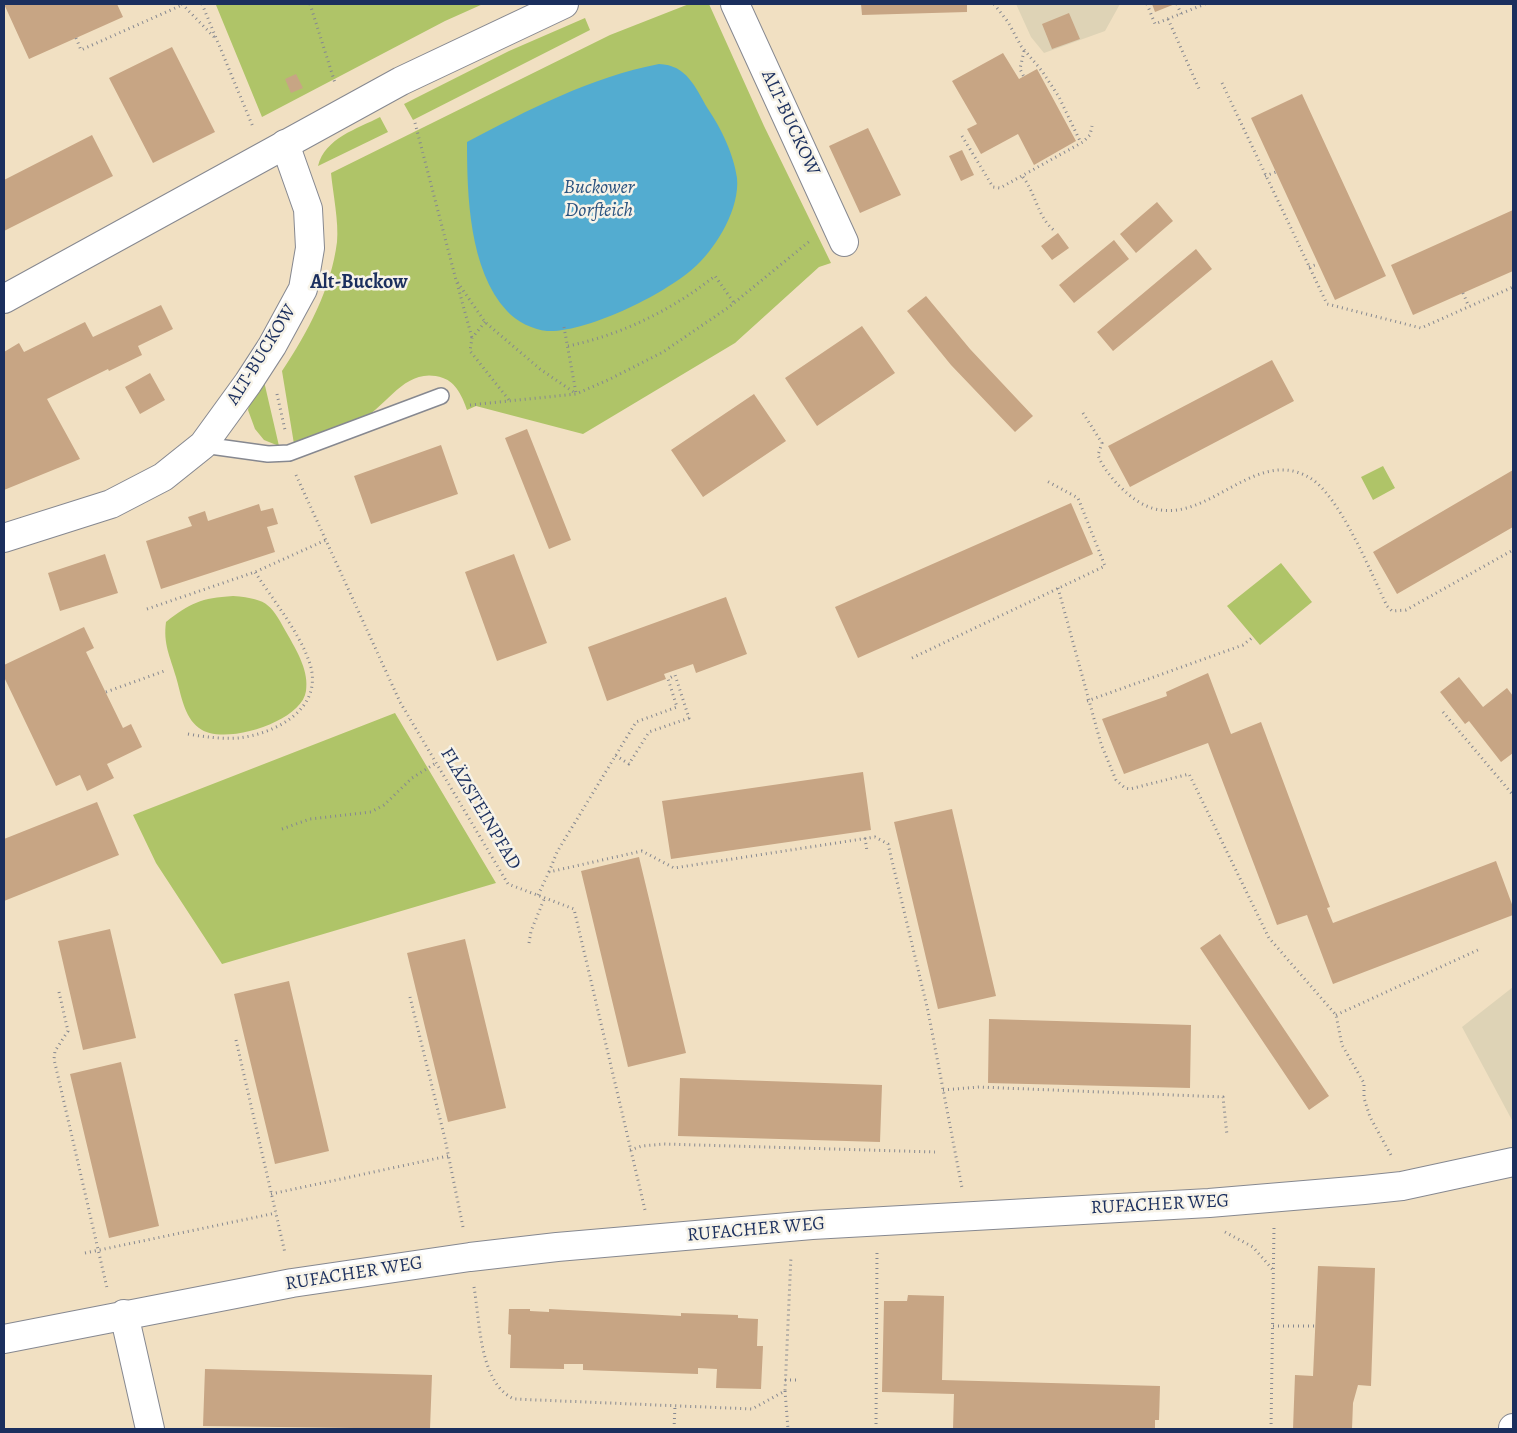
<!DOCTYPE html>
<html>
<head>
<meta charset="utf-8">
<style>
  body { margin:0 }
  #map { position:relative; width:1517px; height:1433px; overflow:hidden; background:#f1e0c2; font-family:Alegreya,serif }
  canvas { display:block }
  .frame { position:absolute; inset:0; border:5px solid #1b2f5e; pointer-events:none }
</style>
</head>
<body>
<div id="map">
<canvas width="1517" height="1433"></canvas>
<div class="frame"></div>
</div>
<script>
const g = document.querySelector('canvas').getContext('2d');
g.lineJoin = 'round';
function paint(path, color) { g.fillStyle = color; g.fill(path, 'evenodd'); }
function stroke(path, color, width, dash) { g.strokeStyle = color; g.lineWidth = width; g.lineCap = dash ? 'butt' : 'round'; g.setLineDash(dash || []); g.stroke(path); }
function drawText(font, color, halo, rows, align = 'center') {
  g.font = font + ' Alegreya,serif'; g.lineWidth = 5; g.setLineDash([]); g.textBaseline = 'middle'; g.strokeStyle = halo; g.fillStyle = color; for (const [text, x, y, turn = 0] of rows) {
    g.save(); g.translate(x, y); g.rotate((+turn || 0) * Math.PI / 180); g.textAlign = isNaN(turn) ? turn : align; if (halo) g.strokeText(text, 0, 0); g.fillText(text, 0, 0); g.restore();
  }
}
const built = new Path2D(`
  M1016,4H1120L1105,31L1044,53L1031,37Z
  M1513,987V1122L1462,1027Z`);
const green = new Path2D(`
  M219,4H483L445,21L262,117L216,5Z
  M689,4H709L764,126L831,263L819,267L735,343L583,434L476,406L467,410C463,398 456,382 443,378C405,365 388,407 359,421C339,431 315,436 294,444L282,371C308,332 331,289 337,242C339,222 333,194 331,173L610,35Z
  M585,18L590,30L413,120L404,104L509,51Z
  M380,117L388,132L318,166C325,138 357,129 380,117Z
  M263,377L279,446L264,440L255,429L248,410L250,401Z
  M1383,466L1395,488L1373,500L1361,477Z
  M1281,563L1312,602L1260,645L1227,606Z
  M233,596C270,599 271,605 289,637C298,653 309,672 306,691C302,722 222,747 199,728C184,717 181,694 176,677C170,656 163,644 166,622C190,603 201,598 233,596Z
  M395,713L496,883L222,964L156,863L133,815Z`);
const water = new Path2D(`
  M659,64C687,65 695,87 708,109C721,128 734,155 737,178C740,208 717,246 697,265C668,293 587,333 547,331C533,330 516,321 507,311C469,270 467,195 467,142C528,110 591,77 659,64Z`);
const building = new Path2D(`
  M4,4H117L123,17L29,59Z
  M861,4H967V12L862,15Z
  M1152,4H1175L1155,12Z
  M1069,13L1080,39L1052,49L1042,24Z
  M172,47L215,132L153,163L109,78Z
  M1003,53L1019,79L1037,69L1076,141L1034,165L1018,134L981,154L967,129L977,124L952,81Z
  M296,74L303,88L291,93L285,79Z
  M1302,94L1386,276L1335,300L1251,118Z
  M868,128L901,195L860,213L829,146Z
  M92,135L113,176L4,231V180Z
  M962,150L974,175L961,181L949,156Z
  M1157,202L1173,221L1136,253L1120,234Z
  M1513,210V271L1413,315L1391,265Z
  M1058,233L1069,248L1052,260L1041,246Z
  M1114,240L1129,259L1074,303L1059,285Z
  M1196,249L1212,269L1113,351L1097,332Z
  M926,296L970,349L1033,416L1015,432L951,365L907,311Z
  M161,305L173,329L138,346L142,355L109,371L108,369L47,399L80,459L4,490V352L19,343L24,352L85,322L93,337Z
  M862,326L895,373L817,426L785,378Z
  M1272,360L1294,401L1130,487L1108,446Z
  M150,373L165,400L140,414L125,387Z
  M754,394L786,441L703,497L671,450Z
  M527,429L571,540L549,549L505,438Z
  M441,445L458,494L371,524L354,476Z
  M1513,470V527L1397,594L1373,552Z
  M1071,503L1093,554L858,658L835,607Z
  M259,504L261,511L273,508L278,524L267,527L275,552L161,589L146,541L192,526L188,517L205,511L208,521Z
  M105,554L118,593L60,611L48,573Z
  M514,554L547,643L497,661L465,572Z
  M726,597L747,654L696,673L693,664L664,674L666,679L607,701L588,647Z
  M84,627L94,648L86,652L123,728L131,724L142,747L107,764L114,778L87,791L80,775L56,786L4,677V665Z
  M1208,673L1231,734L1261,722L1330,907L1327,908L1333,923L1496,861L1513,907V915L1333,984L1307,915L1277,925L1208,743L1124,774L1102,719L1167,696L1166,692Z
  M1459,677L1483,707L1507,688L1513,696V753L1501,762L1469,721L1465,724L1440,692Z
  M863,772L871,830L671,859L662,801Z
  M97,802L119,855L4,901V839Z
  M952,809L996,996L938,1009L894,822Z
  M639,857L686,1053L628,1067L581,871Z
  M110,929L136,1038L83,1050L58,941Z
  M1220,934L1329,1096L1309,1110L1200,948Z
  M465,939L506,1108L448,1122L407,953Z
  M289,981L329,1151L275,1164L234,994Z
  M989,1019L1191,1025L1190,1088L988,1083Z
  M121,1062L159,1226L109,1238L70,1074Z
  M680,1078L882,1085L880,1142L678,1136Z
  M1318,1266L1375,1268L1371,1386L1358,1385L1353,1403L1352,1429H1293L1295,1375L1313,1376Z
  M908,1295L944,1296L942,1380L1160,1386L1159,1420H1155V1429H953L954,1394L882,1392L884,1301H907Z
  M509,1309H530V1311L549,1312V1309L681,1316V1313L738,1315V1318L758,1319L757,1346H763L761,1389L716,1388L717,1369L698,1368V1374L583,1370V1364H564V1369L510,1368L511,1335L508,1334Z
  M205,1369L432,1375L430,1429L203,1426Z`);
const path = new Path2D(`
  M182,4L216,39
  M202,4L253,127
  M310,4L335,83
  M994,4L1008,22L1021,46L1042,71L1059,97L1081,143
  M1147,4L1155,24L1205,4
  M1177,4L1181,14
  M1168,19L1200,91
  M76,38L81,50L182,5
  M1024,51L1020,69L1024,77
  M1222,83L1327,304L1421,328L1513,287
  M415,123L456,280L485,322L540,369L575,393
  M962,136L993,187L1000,188L1083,142L1090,135L1092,126
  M1265,176L1276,172
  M1023,177C1036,194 1038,219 1056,232
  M1309,267L1318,264
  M457,283L472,338
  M1463,293L1469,307
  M485,322L472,338L470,351L509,400
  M564,327L576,393
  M568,346C621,335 672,310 715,276L734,303
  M277,394L285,430
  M470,405L576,394L610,379L663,352L729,307L811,240
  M1083,413L1102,443L1098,455C1103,469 1117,485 1128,494C1194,551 1248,440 1310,478C1340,496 1371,573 1387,606L1392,611L1406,610L1513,550
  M296,475L400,702L508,884L574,909L645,1210
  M1058,588L1101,744L1116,780L1125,788L1130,789L1189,774L1269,938L1336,1015L1342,1045L1364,1083V1098L1370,1117L1392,1157
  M147,609L255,572L326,540
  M912,658L1105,566L1078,498L1045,480
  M106,692L167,670
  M1087,701L1243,645L1253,637
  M1443,712L1513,795
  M188,734C205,737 221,739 238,738C275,734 324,709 310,664C300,633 273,600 255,572
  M282,829L310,819L371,812L384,805L412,778L436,763
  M865,838L867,851
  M549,872L557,852L636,722L677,707L668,679L675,675L689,718L649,732L629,764L615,755
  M538,895L549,872L642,851L674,868L875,837L888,844L928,1011L962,1188
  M529,943L531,931L545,897
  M59,992L68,1031L55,1051L54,1059L107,1288
  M410,997L445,1139L463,1227
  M1336,1015L1480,949
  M236,1040L285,1253
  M943,1090L979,1087L1223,1097L1227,1135
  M630,1150L642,1146L664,1144L935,1152
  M271,1194L448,1156
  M1225,1232L1253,1247L1274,1271
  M85,1253L276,1213
  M474,1287C480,1321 479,1383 514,1399L752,1409L785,1391L791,1256
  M1273,1326H1316
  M785,1380H796
  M785,1391L788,1429
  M674,1429L675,1406
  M876,1429L877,1250
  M1271,1429L1274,1227`);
const service = new Path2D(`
  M203,445L268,454L289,453L441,396`);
const minor = new Path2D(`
  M735,4L844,242
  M4,538L111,504L163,477L203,445L248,383L272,346L303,289L310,248L308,209L285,144
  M124,1314L150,1429
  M4,1339L292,1283L470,1257L557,1247L812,1225L1209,1203L1364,1190L1402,1186L1513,1162
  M1513,1429V1428`);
const secondary = new Path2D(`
  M4,299L401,81L564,4`);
const streetNames = [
  ["ALT-BUCKOW",790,123,65],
  ["ALT-BUCKOW",262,355,-58],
  ["FLÄZSTEINPFAD",480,809,59],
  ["RUFACHER WEG",1160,1205,-3],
  ["RUFACHER WEG",756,1230,-5],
  ["RUFACHER WEG",354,1274,-9]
];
const waterNames = [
  ["Buckower",599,188],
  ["Dorfteich",599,211]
];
const neighbourhoodNames = [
  ["Alt-Buckow",359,283]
];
paint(built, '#ded3b6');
paint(green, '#afc468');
paint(water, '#53acd0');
paint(building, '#c7a584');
stroke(service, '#868890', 18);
stroke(minor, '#868890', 30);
stroke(secondary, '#868890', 30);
stroke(path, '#868890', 3, [1, 4]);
stroke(service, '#fff', 15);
stroke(minor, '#fff', 28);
stroke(secondary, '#fff', 28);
drawText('19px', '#1b2f5e', '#f7f3e8', streetNames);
drawText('italic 20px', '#2c5480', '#f7f3e8', waterNames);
drawText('bold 20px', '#1b2f5e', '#f7f3e8', neighbourhoodNames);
</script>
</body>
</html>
